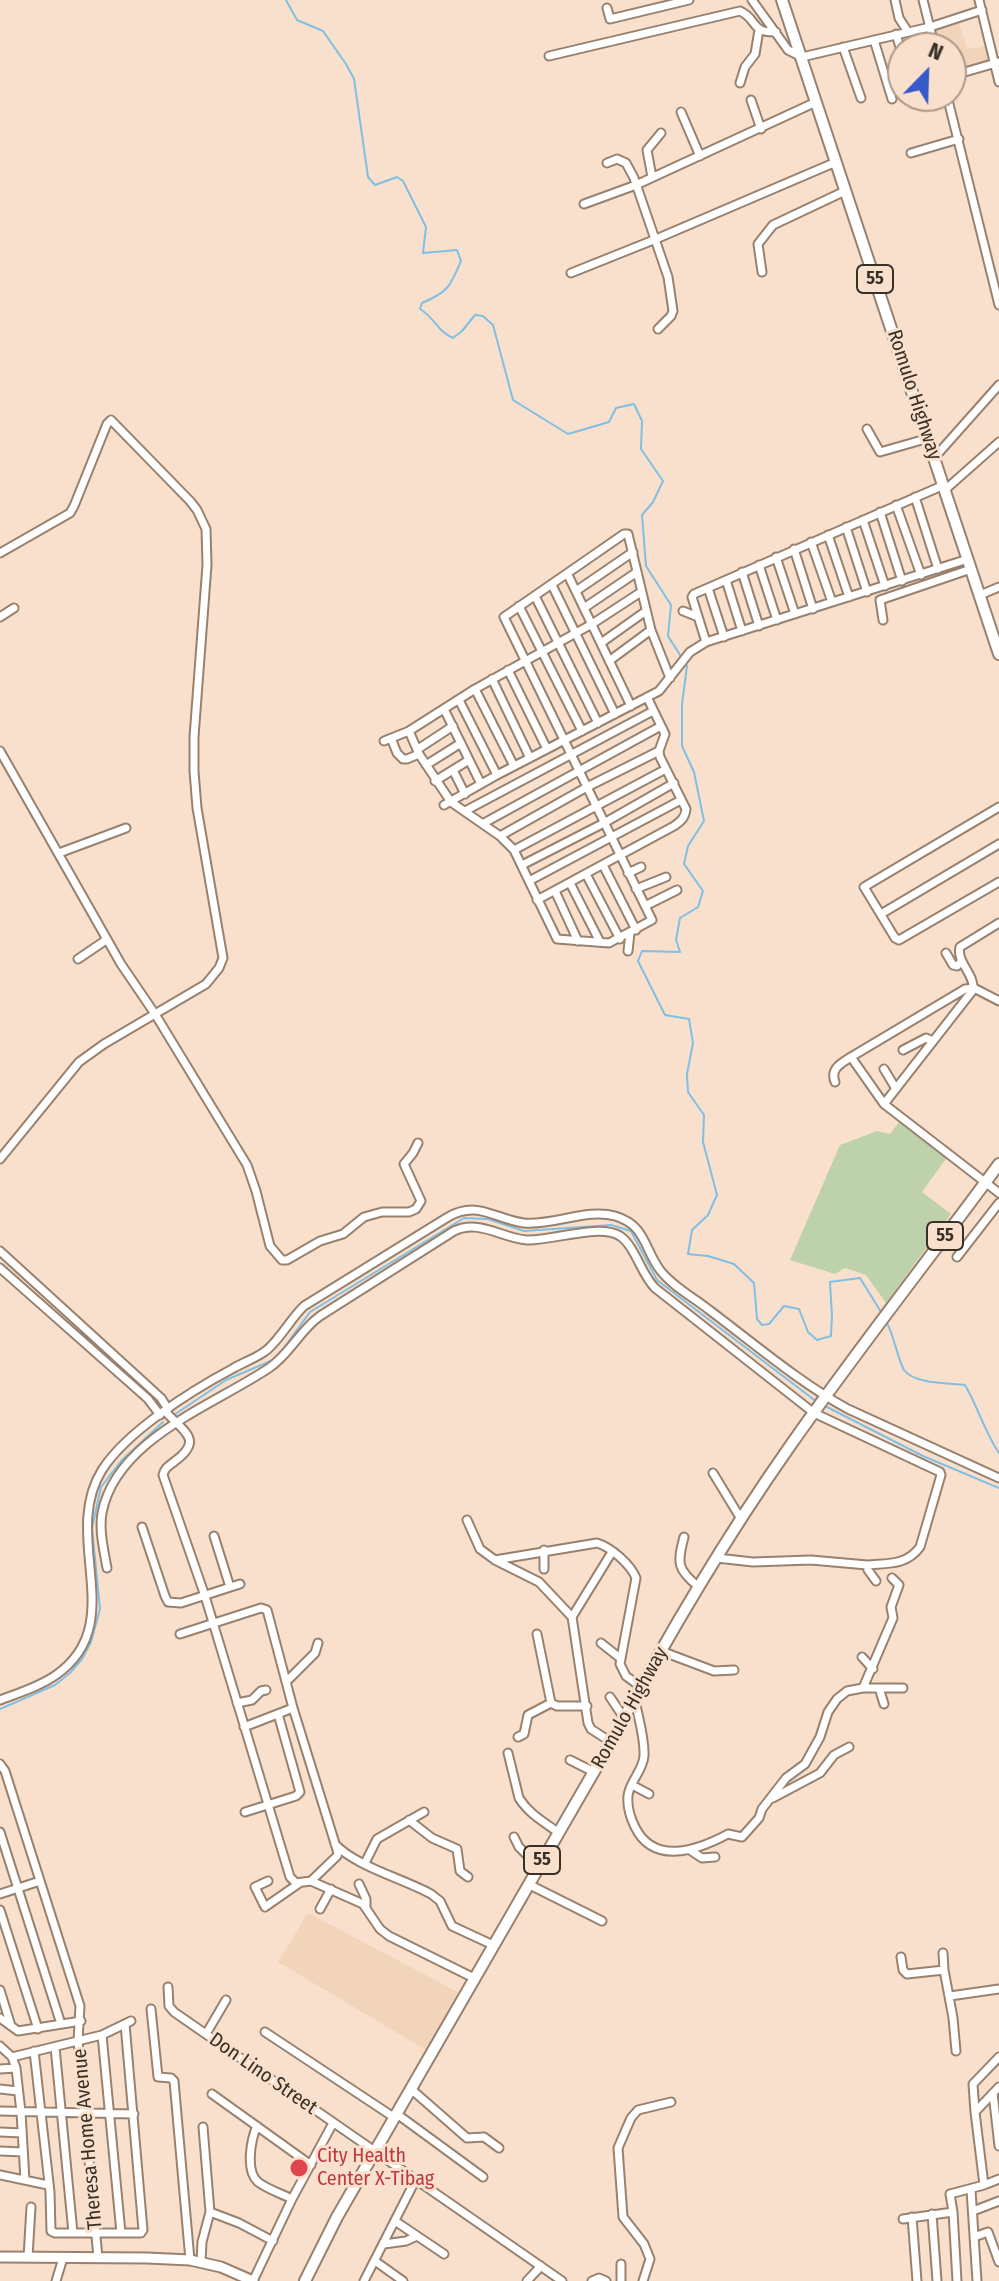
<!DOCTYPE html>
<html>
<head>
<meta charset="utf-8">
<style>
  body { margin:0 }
  #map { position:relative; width:999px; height:2281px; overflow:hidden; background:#f9e0cc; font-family:"Fira Sans Condensed",sans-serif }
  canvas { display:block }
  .north { position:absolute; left:887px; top:32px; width:80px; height:80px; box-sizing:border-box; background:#f9e0cc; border:2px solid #ac998a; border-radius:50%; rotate:23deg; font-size:22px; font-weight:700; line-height:32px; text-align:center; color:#382f27 }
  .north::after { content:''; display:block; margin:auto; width:28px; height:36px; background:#3759ca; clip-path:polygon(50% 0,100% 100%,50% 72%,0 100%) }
</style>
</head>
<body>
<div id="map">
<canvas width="999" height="2281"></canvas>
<div class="north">N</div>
</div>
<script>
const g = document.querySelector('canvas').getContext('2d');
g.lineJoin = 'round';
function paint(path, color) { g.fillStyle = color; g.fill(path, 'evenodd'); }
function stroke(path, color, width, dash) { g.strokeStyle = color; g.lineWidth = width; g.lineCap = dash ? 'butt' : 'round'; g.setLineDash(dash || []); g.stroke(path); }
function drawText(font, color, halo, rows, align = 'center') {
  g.font = font + ' "Fira Sans Condensed",sans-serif'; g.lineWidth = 6; g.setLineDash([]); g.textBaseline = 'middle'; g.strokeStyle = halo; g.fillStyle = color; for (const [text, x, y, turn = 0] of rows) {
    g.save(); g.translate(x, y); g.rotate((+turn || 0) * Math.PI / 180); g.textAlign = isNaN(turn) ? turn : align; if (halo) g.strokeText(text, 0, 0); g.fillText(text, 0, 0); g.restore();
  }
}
const built = new Path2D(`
  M958,20L967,49L988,46L991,62L951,72V48H939L933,28Z
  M308,1913L458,1992L428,2051L278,1962Z`);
const green = new Path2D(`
  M899,1122L948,1156L922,1192L951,1214L886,1303L866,1275L845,1268L835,1274L790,1260L840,1145L877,1131L890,1134Z`);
const stream = new Path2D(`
  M286,0L297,20L323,31L346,64L354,79L368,177L375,185L397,177L403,181L426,227L423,253L457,250L461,261C450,287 448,292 422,303L420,309C435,318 437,331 453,338L462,331L475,315L483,316L493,325L513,400L568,434L609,422L616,408L634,404L642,421L641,449L663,481L653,502L642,515L646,566L671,605L668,636L687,666L682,704V746L694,772L704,821L688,846L684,864L703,891L698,907L680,918L676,940L680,952L642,951L638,961L665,1015L689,1019L693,1043L687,1074L688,1092L704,1115L703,1142L717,1195L708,1215L692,1230L688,1254L708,1256L734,1264L754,1283L757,1319L762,1325L769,1324L784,1306L799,1309L808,1332L817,1340L831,1336L832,1316L830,1282L860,1278L881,1312
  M886,1321C894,1335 898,1360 904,1370C914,1384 949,1383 965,1385C978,1407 985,1433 999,1453
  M278,1356L310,1312L464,1218L488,1219L524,1231L611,1225L631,1231L657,1280L817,1402
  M823,1405L923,1456L999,1488
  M174,1415L226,1380L273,1360
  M0,1709L55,1685L70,1673L82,1659L91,1642L100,1609L92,1528L101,1487L121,1461L163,1422`);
const minor = new Path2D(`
  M752,0L788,50L802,57L930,27L982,10
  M895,0L899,18L908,32
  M923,0L935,48
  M979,0L999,82
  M607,8L610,19L689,0
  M896,34L903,57
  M874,40L892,99
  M843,47L861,98
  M549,56L740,11C758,19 750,33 776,32
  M951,76L999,62
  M740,83L745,67L755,54L759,30
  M914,96L916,104
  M947,96L999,305
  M751,100L761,129
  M681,112L700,156
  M911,153L959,139
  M607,163L617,159L626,163L634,178L668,277L673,311L671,316L658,329
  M652,177L647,150L661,133
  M584,204L636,185L816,102
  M762,272L758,244L773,225L845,191
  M571,273L656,239L836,162
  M867,429L880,452L929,438
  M935,457L999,385
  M946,489L999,442
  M915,497L938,569
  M896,505L921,575
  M880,512L902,581
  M863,520L885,586
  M846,527L867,592
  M828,535L849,597
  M811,542L832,602
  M794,549L813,609
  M0,553L70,513L74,506L107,424L111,420L190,501L197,510L206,529L207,565L194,737V771L197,808L223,958L219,968L206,984L104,1044L79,1062L0,1159
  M776,557L795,614
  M759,565L777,620
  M742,572L759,626
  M568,575L631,706
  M726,580L742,631
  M552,585L615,714
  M708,588L724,637
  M576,591L633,552
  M980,595L999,587
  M535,596L598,723
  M519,606L582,731
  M584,608L637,572
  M683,611L698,617
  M0,617L14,608
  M883,620L880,600L971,569
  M706,642L692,597L694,594L944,485
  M601,643L646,611
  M609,661L651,630
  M508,670L547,749
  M492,679L530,758
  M475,689L514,766
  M459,700L497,775
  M444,709L481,784
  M409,731L419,754L451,802L500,836L514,850L557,939L609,943L652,920L504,617L624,534H628L651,630L670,678
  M391,738L397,753L403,759H407L419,754
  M384,741L409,731L475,689L592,624L641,592
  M418,749L453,726
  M0,751L121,964L155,1014L247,1165L256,1191L270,1246L282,1260H287L320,1241L343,1234L364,1217L382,1212H409L416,1209L421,1201L404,1164L413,1153L418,1143
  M426,765L461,743
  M453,770L465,794
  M435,781L469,760
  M444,805L497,775L659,691L690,652L706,642L968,559
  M999,807L864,887L895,938L899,940L999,882
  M465,811L653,711
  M484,823L661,726
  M500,836L587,787L659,751
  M514,850L666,769
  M59,853L126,828
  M522,865L604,823L674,783
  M603,865L636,930
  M628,873L641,867
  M586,874L620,939
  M529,881L681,800
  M570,883L600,942
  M636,889L666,877
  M555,891L578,941
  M537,900L674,826C681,821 685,818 686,809L660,757L659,751L665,734L647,697
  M645,906L677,890
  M881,914L999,844
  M999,923L960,947C956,962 975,974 973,990L884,1104L999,1193
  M628,951L630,933
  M946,953L953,965L957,966L962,961
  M78,959L106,940
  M903,1050L926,1038L933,1041
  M884,1069L896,1089
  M835,1082C830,1069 840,1064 851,1057
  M884,1104L851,1057L965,989L974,988L999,1001
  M0,1251L161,1398L168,1409
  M957,1257L999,1203
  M0,1268L148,1399L160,1415
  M165,1411C182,1431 205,1439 175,1461C169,1466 165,1467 163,1475L205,1596L290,1877L296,1883L311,1881L363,1904L380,1929L389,1936L474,1978
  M713,1473L741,1519
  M467,1520L480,1549L495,1560L539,1582L572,1617L588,1723L591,1729L611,1742
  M142,1527L165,1596L168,1602L181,1603L240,1584
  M214,1536L230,1587
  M684,1537C677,1563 677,1570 699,1587
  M544,1550V1569
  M717,1558L753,1562L811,1560L867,1565L868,1570L876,1581
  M495,1560L597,1543C611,1547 631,1565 636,1578L620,1664L626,1676L641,1687
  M107,1568C104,1551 99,1531 102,1513C116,1439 214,1405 269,1368C290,1354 300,1330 320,1316L454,1231C480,1219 501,1238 527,1240C552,1241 599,1223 620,1236C635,1246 641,1274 655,1288L814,1413L940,1472L941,1475L920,1547C906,1566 887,1563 867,1565
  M572,1617L612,1552
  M180,1634L261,1608L267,1610L293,1708L338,1853L337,1856L311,1881
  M537,1634L551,1703L557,1706H587
  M601,1643L620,1658
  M661,1651L714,1671L734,1670
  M862,1657L873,1669
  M286,1682L315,1653L318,1643
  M863,1688H903
  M879,1688L884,1704
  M610,1697L624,1718
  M0,1700C18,1693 39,1687 56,1675C130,1623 60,1538 102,1470C127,1431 191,1391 232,1369C242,1363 254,1359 264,1352C277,1344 291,1318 304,1306L448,1217C478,1200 494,1219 524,1223C552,1226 588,1208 615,1216C646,1225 644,1249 660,1270C672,1286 693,1297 708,1309C752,1342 800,1383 848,1409L999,1478
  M635,1700C638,1717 645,1738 644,1756C643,1771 629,1782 628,1796C627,1807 630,1817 635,1827C654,1866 698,1850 728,1834L742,1837L759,1818L762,1809L786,1778L805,1764L820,1737L828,1712L837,1699L847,1691L863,1688L893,1618L891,1607L899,1585L892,1578
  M237,1703L252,1700L261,1691L266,1690
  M244,1727L293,1708
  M518,1737L524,1734L528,1715L551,1703
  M508,1753L519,1798C529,1814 544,1822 559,1833
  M570,1760L594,1772
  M0,1764L5,1771L80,2006L78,2041L98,2258
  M632,1785L649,1794
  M773,1798L820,1773L834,1755L849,1747
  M245,1812L296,1796L300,1792L278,1714
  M409,1820L432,1838L457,1849L460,1871L468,1877
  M0,1832L61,2024
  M514,1837L519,1847L538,1866
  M335,1844C355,1866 404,1879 431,1894L440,1901L452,1926L493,1945
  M690,1850L702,1858L715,1857
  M365,1863L377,1839L424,1812
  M268,1881L255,1887L265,1907L298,1884
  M359,1884L366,1899V1907
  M528,1884L602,1921
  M0,1894L40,1881
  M320,1909L331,1889
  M0,1910L38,2029
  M943,1953L944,1970
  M901,1957L903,1970L907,1974L944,1970L953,2018L956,2051
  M168,1987L169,2006L174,2012L562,2281
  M0,1990L11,2026
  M950,1996L999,1989
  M151,2009L158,2077L171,2078L174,2081L190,2260
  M0,2018L18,2031L81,2021
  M265,2032L395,2118
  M206,2034L226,2000
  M102,2035L121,2233
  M0,2046L12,2057L16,2068L21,2112L25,2180
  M55,2047L73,2233
  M34,2051L50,2192L51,2231L55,2233H141L143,2230L125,2024
  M12,2057L102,2035L131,2021
  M0,2069L16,2068
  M0,2089L18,2091
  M411,2089L467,2138L484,2137L499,2148
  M993,2093L999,2146
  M212,2094L311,2165
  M0,2111L134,2114
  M975,2112L973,2084L999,2057
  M397,2114L483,2177
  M257,2126C251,2139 245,2171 258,2182C267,2189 282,2194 292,2199
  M203,2127L210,2212L239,2223L273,2241
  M0,2132L22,2133
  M0,2151L23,2152
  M0,2175L48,2185
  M984,2185L999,2179
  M971,2190L977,2281
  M973,2211L999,2201
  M953,2212L957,2281
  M932,2214L937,2281
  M912,2217L917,2281
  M903,2219L953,2212L950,2194L984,2185L975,2112L999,2087
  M395,2221L444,2254
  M974,2237L988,2232L999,2262
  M384,2244L406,2241L417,2236
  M28,2257L31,2207
  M375,2261L403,2281
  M201,2262L202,2242L210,2212
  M56,2281L63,2258
  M253,2281L292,2199L333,2123
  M364,2281L416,2179
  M527,2281L541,2266
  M592,2281L599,2278L606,2281
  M621,2281V2264
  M643,2281L650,2259L644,2244L623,2217L618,2148L631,2118L638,2110L671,2102`);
const major = new Path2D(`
  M0,2257L147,2258L190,2260L221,2267L253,2281`);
const highway = new Path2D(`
  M782,0L999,654
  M305,2281L337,2217L611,1742C665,1640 724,1540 790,1446C857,1350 930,1258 999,1164`);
const markers = [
  [299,2168,10,"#e0444e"]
];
const shields = [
  [875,279,36],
  [945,1236,36],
  [542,1860,36]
];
const shieldNames = [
  ["55",875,279],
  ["55",945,1236],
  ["55",542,1860]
];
const streetNames = [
  ["Romulo Highway",914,395,72],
  ["Romulo Highway",630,1708,-61],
  ["Don Lino Street",263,2074,35],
  ["Theresa Home Avenue",88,2139,-95]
];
const healthNames = [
  ["City Health",317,2156],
  ["Center X-Tibag",317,2179]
];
paint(built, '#f2d4ba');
paint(green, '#bdd2aa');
stroke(stream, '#80bfe4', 2);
stroke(minor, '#98826f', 11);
stroke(major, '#98826f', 13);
stroke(highway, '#98826f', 14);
stroke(minor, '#fff', 7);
stroke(major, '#fff', 9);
stroke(highway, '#fff', 10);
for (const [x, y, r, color] of markers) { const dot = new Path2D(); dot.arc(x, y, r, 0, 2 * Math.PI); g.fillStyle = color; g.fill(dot); stroke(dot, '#f9e0cc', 3); }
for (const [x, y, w] of shields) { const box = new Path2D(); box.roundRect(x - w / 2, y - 14, w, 28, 6); g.fillStyle = '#f9e0cc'; g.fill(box); stroke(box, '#382f27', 2); }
drawText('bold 18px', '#382f27', null, shieldNames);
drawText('20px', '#382f27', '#f9e0cc', streetNames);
drawText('20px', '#be3a42', '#f9e0cc', healthNames, 'left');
</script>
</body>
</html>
